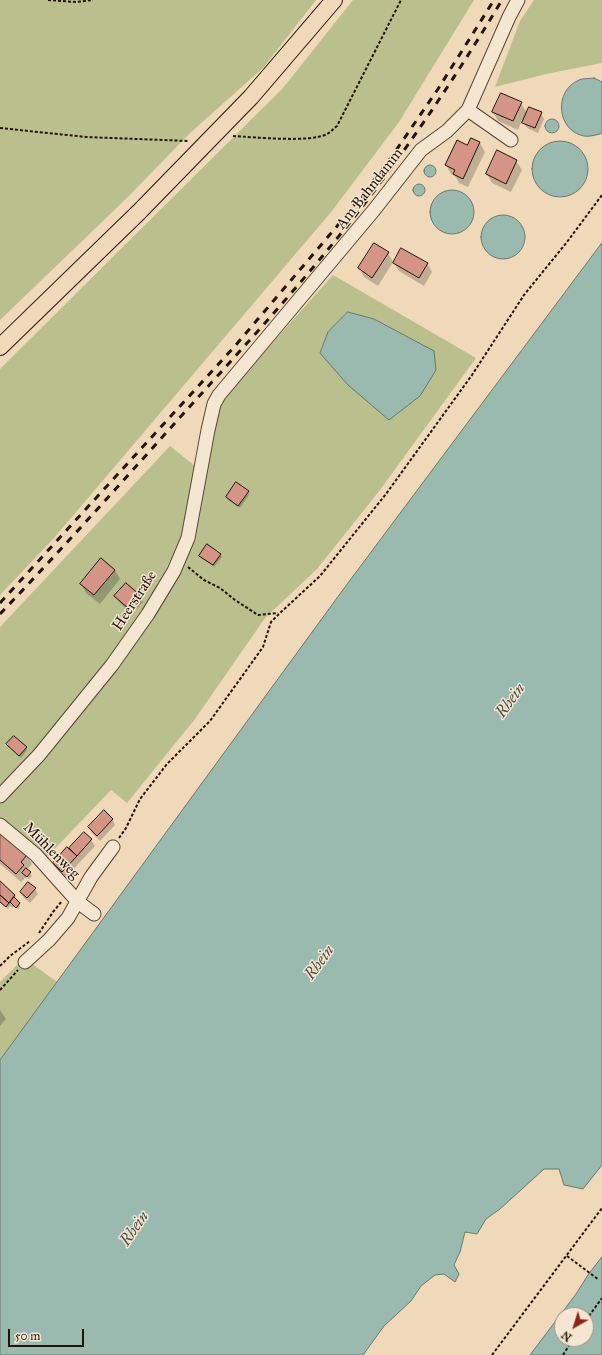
<!DOCTYPE html>
<html>
<head>
<meta charset="utf-8">
<style>
  body { margin:0 }
  #map { position:relative; width:602px; height:1355px; overflow:hidden; background:#f0d9b8; font-family:"IM FELL Great Primer",serif }
  canvas { display:block }
  .north { position:absolute; left:554px; top:1307px; width:40px; height:40px; box-sizing:border-box; background:#f5e6d1; border:1px solid #a19282; border-radius:50%; rotate:219deg; font-size:11px; font-weight:700; line-height:16px; text-align:center; color:#23140b }
  .north::after { content:''; display:block; margin:auto; width:14px; height:18px; background:#8f2418; clip-path:polygon(50% 0,100% 100%,50% 72%,0 100%) }
  .scale { position:absolute; left:8px; top:1329px; width:76px; height:18px; box-sizing:border-box; border:2px solid #23140b; border-top:0; padding-left:5px; font-size:12px; line-height:14px; white-space:nowrap; color:#23140b; -webkit-text-stroke:3px #f5e6d1; paint-order:stroke }
</style>
</head>
<body>
<div id="map">
<canvas width="602" height="1355"></canvas>
<div class="north">N</div>
<div class="scale">50 m</div>
</div>
<script>
const g = document.querySelector('canvas').getContext('2d');
g.lineJoin = 'round';
function paint(path, color) { g.fillStyle = color; g.fill(path, 'evenodd'); }
function stroke(path, color, width, dash) { g.strokeStyle = color; g.lineWidth = width; g.lineCap = dash ? 'butt' : 'round'; g.setLineDash(dash || []); g.stroke(path); }
function drawText(font, color, halo, rows, align = 'center') {
  g.font = font + ' "IM FELL Great Primer",serif'; g.lineWidth = 3; g.setLineDash([]); g.textBaseline = 'middle'; g.strokeStyle = halo; g.fillStyle = color; for (const [text, x, y, turn = 0] of rows) {
    g.save(); g.translate(x, y); g.rotate((+turn || 0) * Math.PI / 180); g.textAlign = isNaN(turn) ? turn : align; if (halo) g.strokeText(text, 0, 0); g.fillText(text, 0, 0); g.restore();
  }
}
const green = new Path2D(`
  M0,0H316L263,68L189,134L129,196L0,320Z
  M353,0H474L399,122L332,211L54,538L0,595V369L283,88Z
  M534,0H602V63L546,74L495,87L520,21Z
  M333,275L476,358L380,490L317,569L265,618L195,719L127,803L111,790L45,859L0,820V802L179,572L217,413L227,394Z
  M170,446L195,466L182,534L168,565L143,611L109,661L36,752L0,789V627Z
  M24,958L57,982L0,1060V982Z`);
const water = new Path2D(`
  M594,78L602,82V133L600,134C595,135 589,137 584,136C557,131 553,91 579,80C583,78 589,79 594,78Z
  M545 126a7 7 0 1 1 14 0a7 7 0 1 1-14 0Z
  M532 169a28 28 0 1 1 56 0a28 28 0 1 1-56 0Z
  M424 171a6 6 0 1 1 12 0a6 6 0 1 1-12 0Z
  M413 190a6 6 0 1 1 12 0a6 6 0 1 1-12 0Z
  M430 212a22 22 0 1 1 44 0a22 22 0 1 1-44 0Z
  M481 237a22 22 0 1 1 44 0a22 22 0 1 1-44 0Z
  M602,243V1165L583,1189L564,1185L559,1169H544L500,1209L486,1219L477,1234L465,1232L460,1252L454,1265L459,1274L455,1282L444,1274L435,1275L421,1286L411,1301L384,1326L363,1355H0V1060L345,587Z
  M348,312L374,319L434,351L436,370L420,396L389,420L348,385L320,353L328,332Z
  M602,1257V1355H530L576,1294L588,1275ZM562,1315H586V1339H562Z`);
const shadow = new Path2D(`
  M521,103L527,113H541L544,119L538,133L527,128L522,120L518,130L498,121L493,112Z
  M480,143L485,152L468,187L459,183L455,176L451,174L446,165Z
  M516,161L522,170L511,192L492,183L487,174Z
  M388,253L393,262L378,286L364,277L359,268Z
  M394,263H427L432,272L424,286L399,271Z
  M248,492L249,495L240,508L228,500L227,498Z
  M220,554L222,557L214,567L202,558L200,556Z
  M115,570L120,579L100,604L86,593L81,584Z
  M126,584L139,596L143,602L132,614L119,602L116,596Z
  M7,744L26,748L27,750L21,758Z
  M112,819L115,825L100,841L92,833L89,827Z
  M0,832L27,855L32,864L27,870L32,876L29,879L26,877L21,882L0,864Z
  M84,833L91,840L95,846L66,877L57,869L54,863Z
  M0,883L15,896L20,906L18,909L14,906L13,908L10,906L8,909L0,902Z
  M35,889L38,894L30,903L24,898L21,893Z
  M0,1010L6,1019L0,1026Z`);
const building = new Path2D(`
  M501,93L522,102L513,121L492,112Z
  M529,107L542,112L535,128L522,123Z
  M471,138L480,142L463,179L453,174L455,170L445,165L457,140L467,145Z
  M497,150L517,160L506,184L486,174Z
  M374,243L389,252L372,278L358,268Z
  M401,248L428,263L419,278L393,263Z
  M236,482L249,491L238,506L226,497Z
  M207,544L221,554L213,565L199,556Z
  M101,558L115,570L94,595L80,584Z
  M126,583L140,595L129,609L114,596Z
  M14,736L27,747L19,756L6,744Z
  M104,810L113,819L97,836L88,827Z
  M0,830L27,855L21,862L24,865L16,874L0,860Z
  M84,832L92,839L77,856L69,848Z
  M67,847L77,856L62,872L53,863Z
  M26,868L31,872L27,877L22,873Z
  M0,881L15,895L9,903L0,895Z
  M28,882L36,888L27,898L20,892Z
  M0,895L9,903L6,907L0,902Z
  M14,897L20,903L16,908L10,902Z`);
const path = new Path2D(`
  M48,0L76,2L93,0
  M0,128L86,137L189,141
  M233,136C253,137 311,143 327,134C330,133 333,129 337,126L401,0
  M188,567L204,580L220,588L235,600L258,615L278,613
  M119,838L126,828L140,799L167,764L210,721L263,647L271,622L280,613L320,576L386,494L472,375L524,295L567,242L602,195
  M39,933L53,912L62,901
  M0,966L10,956L30,941
  M0,990L18,970
  M567,1256L599,1280
  M586,1320L602,1298
  M492,1355L602,1208
  M563,1355L573,1339`);
const minor = new Path2D(`
  M468,110L511,140
  M0,796L39,755L112,665L148,614L174,571L188,538L208,430L214,404L219,395L374,210L421,150L447,131L468,110L509,17L518,0
  M0,825L36,855L78,902L94,914
  M25,962L49,940L68,918L91,877L113,847`);
const major = new Path2D(`
  M0,347L139,212L251,97L334,0`);
const rail = new Path2D(`
  M0,603L235,346L344,218L388,162L438,89L494,0
  M0,614C62,549 123,481 183,414C240,351 298,288 351,221C406,151 456,77 502,0`);
const streetNames = [
  ["Am Bahndamm",370,189,-52],
  ["Heerstraße",135,601,-57],
  ["Mühlenweg",51,851,45]
];
const waterNames = [
  ["Rhein",511,701,-54],
  ["Rhein",320,963,-54],
  ["Rhein",135,1229,-55]
];
paint(green, '#babf8e');
paint(water, '#9abab0');
stroke(water, '#6a786e', 1);
paint(shadow, '#0003');
paint(building, '#d49587');
stroke(building, '#23140b', 1);
stroke(minor, '#564536', 15);
stroke(major, '#23140b', 18);
stroke(path, '#23140b', 2, [3, 2]);
stroke(minor, '#f5e6d1', 13);
stroke(major, '#f0d9b8', 16);
stroke(rail, '#23140b', 3, [7, 7]);
drawText('15px', '#23140b', '#f5e6d1', streetNames);
drawText('italic 16px', '#4d4e45', '#f5e6d1', waterNames);
</script>
</body>
</html>
